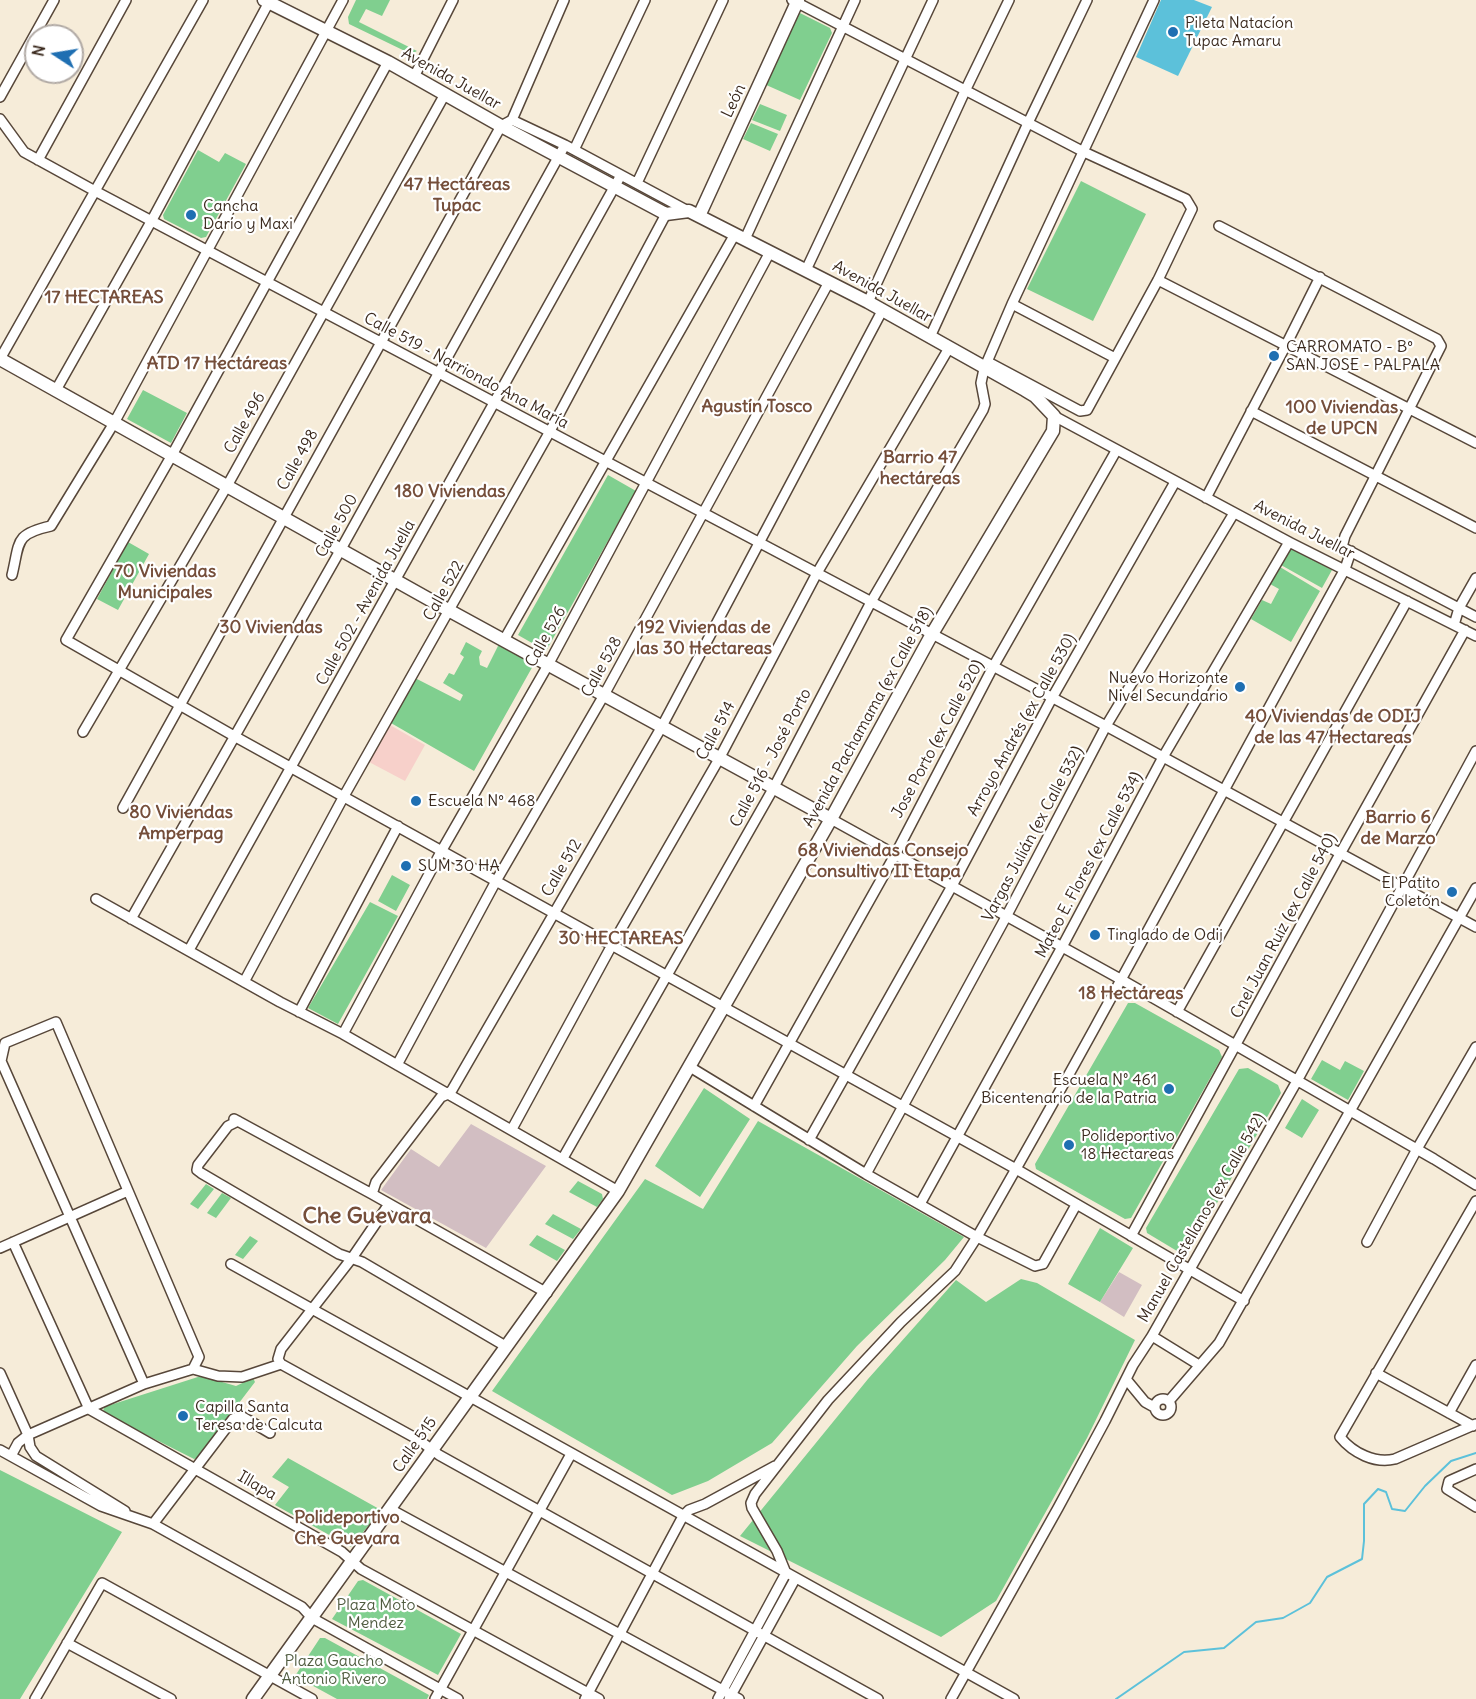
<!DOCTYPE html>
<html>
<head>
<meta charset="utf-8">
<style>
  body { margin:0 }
  #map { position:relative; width:1476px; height:1699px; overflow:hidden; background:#f6ecd9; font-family:Delius,sans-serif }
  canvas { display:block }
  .north { position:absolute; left:24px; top:24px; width:60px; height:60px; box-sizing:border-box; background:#fff; border:2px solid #b1aaa5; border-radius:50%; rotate:282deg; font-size:16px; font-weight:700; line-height:24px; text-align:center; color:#3b2a1e }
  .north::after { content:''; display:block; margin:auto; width:21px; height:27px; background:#1f6fb2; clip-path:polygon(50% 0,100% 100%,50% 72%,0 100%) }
</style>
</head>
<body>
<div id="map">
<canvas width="1476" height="1699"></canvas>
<div class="north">N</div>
</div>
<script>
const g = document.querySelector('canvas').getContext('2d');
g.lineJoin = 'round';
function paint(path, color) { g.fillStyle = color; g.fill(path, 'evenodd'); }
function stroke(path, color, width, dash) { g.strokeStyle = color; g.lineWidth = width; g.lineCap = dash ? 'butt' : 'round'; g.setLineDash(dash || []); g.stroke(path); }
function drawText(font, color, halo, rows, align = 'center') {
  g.font = font + ' Delius,sans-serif'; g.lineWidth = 4.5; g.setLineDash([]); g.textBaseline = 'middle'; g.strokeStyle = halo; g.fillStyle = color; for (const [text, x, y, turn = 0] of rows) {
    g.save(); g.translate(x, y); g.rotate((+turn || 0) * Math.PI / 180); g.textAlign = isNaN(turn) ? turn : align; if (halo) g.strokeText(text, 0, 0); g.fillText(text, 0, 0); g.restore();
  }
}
const built = new Path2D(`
  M390,725L425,745L405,781L369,762Z`);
const industrial = new Path2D(`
  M471,1124L546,1166L486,1248L381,1190L411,1149L439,1167Z
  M1119,1272L1142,1285L1124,1317L1100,1302Z`);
const green = new Path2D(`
  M356,0H390L382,16L366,9L359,22L417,51L411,54L349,24L348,17Z
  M800,13L830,28L832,33L800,100L764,84L796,14Z
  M760,104L787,115L780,131L752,120Z
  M751,123L778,134L770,151L743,139Z
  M198,150L219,162L225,153L246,164L206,237L201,238L164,219L163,215Z
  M1081,181L1146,214L1093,321L1027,289Z
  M143,390L187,413L171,443L127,419Z
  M608,475L636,491L546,651L518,635Z
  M128,542L149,554L118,610L97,599Z
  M1291,548L1332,570L1322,588L1281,565Z
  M1280,567L1320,591L1291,642L1251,619L1262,600L1271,604L1279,589L1270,584Z
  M466,642L482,651L479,657L480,665L487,668L500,642L529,659L534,664L474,771L391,723L415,678L460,701L463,695L443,683L449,673L454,675L464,657L460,654Z
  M392,875L410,885L396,911L378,901Z
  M370,902L398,916L338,1024L308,1008Z
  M1128,1003H1135L1219,1050L1222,1057L1131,1218L1125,1219L1036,1169L1035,1164Z
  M1322,1060L1340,1070L1345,1061L1364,1071L1348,1100L1311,1079Z
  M1248,1068L1278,1085L1281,1093L1188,1253L1182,1254L1147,1233L1146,1228L1239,1069Z
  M704,1088L750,1119L700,1197L655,1166Z
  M1302,1099L1319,1110L1302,1138L1285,1128Z
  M758,1121L964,1237L945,1260L857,1346L772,1443L708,1481L672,1495L492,1391L645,1179L703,1209Z
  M578,1181L602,1194L603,1199L597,1207L569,1192Z
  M206,1184L214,1189L198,1209L190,1204Z
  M222,1193L231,1198L216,1218L207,1213Z
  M553,1214L581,1229L573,1239L545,1224Z
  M1100,1228L1133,1248L1100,1302L1068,1284Z
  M537,1235L565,1250L557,1261L529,1245Z
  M250,1236L258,1241L243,1259L235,1255Z
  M1021,1279L1037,1283L1135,1340L1087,1438L996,1601L941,1637L740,1536L868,1379L956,1280L986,1302Z
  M201,1376L236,1386L253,1378L255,1382L197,1458L194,1459L103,1413L104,1407Z
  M288,1458L381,1510L351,1547L275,1505L289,1487L272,1477Z
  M0,1470L122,1532L20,1699H0Z
  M363,1580L461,1634L438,1675L332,1619L358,1581Z
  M320,1638H325L429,1695L427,1699H337L295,1676Z`);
const water = new Path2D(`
  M1161,0H1194L1212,7L1178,76L1136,57Z`);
const stream = new Path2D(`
  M1116,1699L1184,1652L1224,1648L1256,1622L1283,1618L1310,1603L1327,1577L1362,1559L1364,1541V1504L1378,1489L1386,1492L1392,1509L1405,1511L1425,1486L1451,1461L1476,1453`);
const minor = new Path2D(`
  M792,0L1084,152L1186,199L1192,209L1158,280L1087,410L1080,411L988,362
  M388,62L172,455L66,640L234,736L1016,1169L1244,1301
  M414,77L453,0
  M0,97L54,0
  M0,119L24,152L95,191L1106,726L1476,927
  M512,120L565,145L688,211
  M512,120L564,0
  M574,150L645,0
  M38,160L126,0
  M637,183L723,0
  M1219,226L1437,339L1441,346L1345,536L1342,547L1476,617
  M745,239L855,0
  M806,270L933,0
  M1158,280L1476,443
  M868,302L965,91L1009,0
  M1012,304L1115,358
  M930,337L1028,123L1087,0
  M0,359L203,0
  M56,390L152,220L269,2
  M1251,411L1476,528
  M1054,416L1289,542L1476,636
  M1206,498L1286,345L1320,277
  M12,575C20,542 14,534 51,526L114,423L343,0
  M1454,625L1459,608L1476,578
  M504,640L735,234
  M83,732L227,486L445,94
  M123,808L501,126L512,120
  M831,819L1122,980L1434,1159L1476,1185
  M96,899L280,1002L343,1034L618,1191
  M131,919L341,549L565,145
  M189,950L621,175
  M244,982L344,796L549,433L666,214
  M299,1012L398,826
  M1177,1012L1407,601
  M343,1034L442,850L548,665L770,252
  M397,1065L496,881L604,695L829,282
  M690,1067L866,1174L977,1237L1035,1266L1043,1264L1076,1205
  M754,1106L895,855L993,667L1116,451
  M234,1119L372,1194L547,1293
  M238,1121L228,1126L198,1165L197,1170L201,1173L339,1254L362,1262L507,1347
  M512,1129L612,945L719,759L817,573L949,348
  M809,1140L952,886L1052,698L1175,482
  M563,1158L773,789L871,602L983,410L985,404L981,383L984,369L1012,304L1154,0
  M866,1174L1006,917L1106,726L1234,513
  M372,1194L376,1182L441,1097L448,1094L452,1090L661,728L882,311
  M1476,1201L1340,1437C1353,1453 1375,1464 1395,1459L1476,1424
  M389,1204L352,1258L281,1349L278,1359L281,1364L419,1440L439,1455L878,1699
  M920,1204L1062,947L1163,757L1289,542
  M1131,1236L1340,854L1465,630
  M13,1242L89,1409L342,1552L361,1569L599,1699
  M1367,1242L1417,1149L1476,1047
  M0,1248L128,1191
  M231,1264L1014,1699
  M1152,1336L1199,1365
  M193,1369L218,1376L242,1377L281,1364
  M0,1373L28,1435L30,1447L36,1456L125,1511
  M1376,1373L1473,1426
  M1126,1379L1145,1402L1154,1407
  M1155 1407a8 8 0 1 1 16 0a8 8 0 1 1-16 0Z
  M1169,1401L1219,1343L1476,888
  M1449,1413L1476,1365
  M0,1450L101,1506L153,1524L302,1607L312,1618L458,1699
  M11,1456L18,1443L28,1435L144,1384L193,1369L199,1357L56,1022L5,1043L1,1061L144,1384
  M1476,1469L1449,1481L1447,1489L1476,1507
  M390,1509L739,1699
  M153,1524L233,1419L240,1416L243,1417L270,1433
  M67,1643L171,1699
  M35,1699L102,1583L312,1699
  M435,1699L571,1454
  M585,1699L683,1516L689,1510L705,1504L775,1466
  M718,1699L786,1573L777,1551L752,1508L751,1503L755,1494L828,1400L901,1322L955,1271L977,1237C1104,1017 1222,791 1345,569L1351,551
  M729,1699L795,1579
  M951,1699L1058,1508L1105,1421L1133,1365L1152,1336L1297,1081L1476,751`);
const tertiary = new Path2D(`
  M699,216L798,0
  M0,359L450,611L831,819
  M253,1699L618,1191L831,819L932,634L1047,441L1053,431L1054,416L1035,396L1025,390L868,302L689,211L666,214L501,126L388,62L264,0`);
const markers = [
  [1173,32,6,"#1f6fb2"],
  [191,215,6,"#1f6fb2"],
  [1274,356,6,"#1f6fb2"],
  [1240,687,6,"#1f6fb2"],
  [416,801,6,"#1f6fb2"],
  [406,866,6,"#1f6fb2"],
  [1452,892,6,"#1f6fb2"],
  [1095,935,6,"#1f6fb2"],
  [1169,1089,6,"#1f6fb2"],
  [1069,1145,6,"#1f6fb2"],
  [183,1416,6,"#1f6fb2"]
];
const poiNames = [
  ["Pileta Natacíon",1185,23],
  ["Tupac Amaru",1185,41],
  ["Cancha",203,206],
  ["Darío y Maxi",203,224],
  ["CARROMATO - Bº",1286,347],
  ["SAN JOSE - PALPALA",1286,365],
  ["Nuevo Horizonte",1228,678,"right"],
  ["Nivel Secundario",1228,696,"right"],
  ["Escuela Nº 468",428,801],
  ["SUM 30 HA",418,866],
  ["El Patito",1440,883,"right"],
  ["Coletón",1440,901,"right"],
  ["Tinglado de Odij",1107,935],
  ["Escuela N° 461",1157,1080,"right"],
  ["Bicentenario de la Patria",1157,1098,"right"],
  ["Polideportivo",1081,1136],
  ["18 Hectareas",1081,1154],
  ["Capilla Santa",195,1407],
  ["Teresa de Calcuta",195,1425]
];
const streetNames = [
  ["Avenida Juellar",451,79,29],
  ["León",734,101,-65],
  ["Avenida Juellar",882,292,29],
  ["Calle 519 - Narriondo Ana María",466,371,28],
  ["Calle 496",245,423,-61],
  ["Calle 498",298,460,-61],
  ["Calle 500",337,526,-61],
  ["Avenida Juellar",1304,530,27],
  ["Calle 522",444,591,-61],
  ["Calle 502 - Avenida Juella",366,603,-61],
  ["Calle 526",546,637,-61],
  ["Calle 528",602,667,-61],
  ["Avenida Pachamama (ex Calle 518)",868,717,-61],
  ["Arroyo Andrés (ex Calle 530)",1022,725,-61],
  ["Calle 514",716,731,-62],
  ["Jose Porto (ex Calle 520)",938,739,-62],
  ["Calle 516 - José Porto",771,758,-62],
  ["Vargas Julián (ex Calle 532)",1033,834,-62],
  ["Mateo E. Flores (ex Calle 534)",1089,865,-62],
  ["Calle 512",562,868,-60],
  ["Cnel Juan Ruiz (ex Calle 540)",1284,926,-62],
  ["Manuel Castellanos (ex Calle 542)",1202,1218,-60],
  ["Calle 515",415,1445,-55],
  ["Illapa",257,1486,30]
];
const parkNames = [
  ["Plaza Moto",376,1605],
  ["Mendez",376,1623],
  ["Plaza Gaucho",334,1661],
  ["Antonio Rivero",334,1679]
];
const neighbourhoodNames = [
  ["47 Hectáreas",457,185],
  ["Tupac",457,206],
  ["17 HECTAREAS",104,298],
  ["ATD 17 Hectáreas",217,364],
  ["Agustín Tosco",757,407],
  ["100 Viviendas",1342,408],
  ["de UPCN",1342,429],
  ["Barrio 47",920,458],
  ["hectáreas",920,479],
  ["180 Viviendas",450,492],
  ["70 Viviendas",165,572],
  ["Municipales",165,593],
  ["30 Viviendas",271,628],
  ["192 Viviendas de",704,628],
  ["las 30 Hectareas",704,649],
  ["40 Viviendas de ODIJ",1333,717],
  ["de las 47 Hectareas",1333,738],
  ["80 Viviendas",181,813],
  ["Amperpag",181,834],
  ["Barrio 6",1398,818],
  ["de Marzo",1398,839],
  ["68 Viviendas Consejo",883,851],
  ["Consultivo II Etapa",883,872],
  ["30 HECTAREAS",621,939],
  ["18 Hectáreas",1131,994],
  ["Polideportivo",347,1518],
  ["Che Guevara",347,1539]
];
const districtNames = [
  ["Che Guevara",367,1217]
];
paint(built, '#f7d0ca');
paint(industrial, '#d2bec2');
paint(green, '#80cf8f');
paint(water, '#5cc1da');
stroke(stream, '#5cc1da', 2);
stroke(minor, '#57473a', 12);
stroke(tertiary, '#57473a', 15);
stroke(minor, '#fff', 9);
stroke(tertiary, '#fff', 12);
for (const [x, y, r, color] of markers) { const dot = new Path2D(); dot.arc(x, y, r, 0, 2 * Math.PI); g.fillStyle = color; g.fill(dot); stroke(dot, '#fff', 2); }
drawText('16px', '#3b2a1e', '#fff', poiNames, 'left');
drawText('16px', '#3b2a1e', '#fff', streetNames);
drawText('16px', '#505c40', '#fff', parkNames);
drawText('bold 18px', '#754e3a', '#fff', neighbourhoodNames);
drawText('bold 22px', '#754e3a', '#fff', districtNames);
</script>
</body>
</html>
